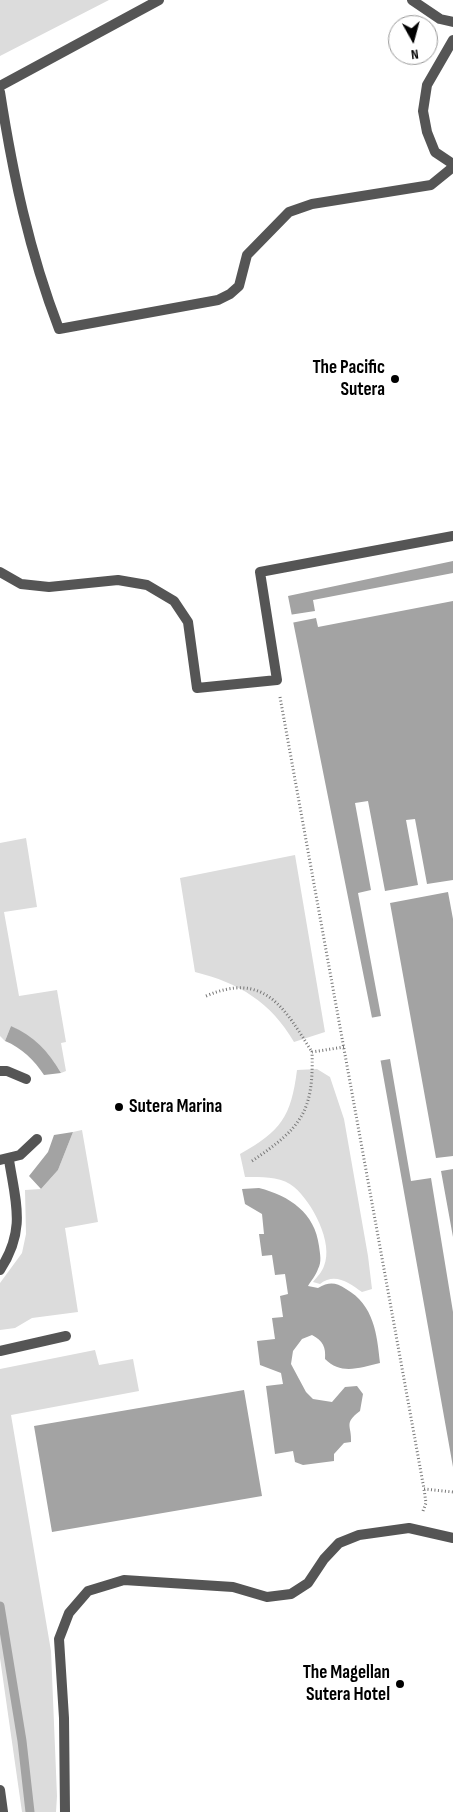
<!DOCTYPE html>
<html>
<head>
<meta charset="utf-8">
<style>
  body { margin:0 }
  #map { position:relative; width:453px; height:1812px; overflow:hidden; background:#fff; font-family:"Sofia Sans Condensed",sans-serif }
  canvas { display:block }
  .north { position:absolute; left:388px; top:15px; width:50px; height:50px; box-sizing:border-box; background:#fff; border:1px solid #999; border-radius:50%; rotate:173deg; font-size:14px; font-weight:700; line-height:20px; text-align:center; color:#000 }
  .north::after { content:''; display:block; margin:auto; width:18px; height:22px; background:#000; clip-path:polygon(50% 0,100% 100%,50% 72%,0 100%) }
</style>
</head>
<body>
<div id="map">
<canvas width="453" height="1812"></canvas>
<div class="north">N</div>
</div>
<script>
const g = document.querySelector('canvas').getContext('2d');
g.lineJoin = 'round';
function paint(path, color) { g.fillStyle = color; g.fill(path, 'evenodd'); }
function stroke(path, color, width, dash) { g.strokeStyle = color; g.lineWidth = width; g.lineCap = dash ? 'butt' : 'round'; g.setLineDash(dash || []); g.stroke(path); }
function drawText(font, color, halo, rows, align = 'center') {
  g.font = font + ' "Sofia Sans Condensed",sans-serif'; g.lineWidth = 4; g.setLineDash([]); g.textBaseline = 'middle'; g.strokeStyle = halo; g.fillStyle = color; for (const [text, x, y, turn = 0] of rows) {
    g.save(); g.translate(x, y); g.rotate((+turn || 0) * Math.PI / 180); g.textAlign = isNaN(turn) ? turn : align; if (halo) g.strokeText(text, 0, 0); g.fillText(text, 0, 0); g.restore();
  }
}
const green = new Path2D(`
  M0,0H109L0,56Z
  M26,838L37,907L4,912L19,996L57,990L66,1042L61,1043L66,1071L61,1073C48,1050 33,1038 11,1026L5,1041L0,1036V843Z
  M295,855L325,1032L294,1042C271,1002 239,983 195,972L180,878Z
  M317,1069L330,1077L344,1119L368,1256L372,1289L362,1292C349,1283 335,1272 320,1284L313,1282C317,1277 322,1272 324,1266C334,1243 312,1202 294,1187C282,1176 260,1177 245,1177L240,1154C281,1131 291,1117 297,1070Z
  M82,1130L98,1222L65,1228L78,1312L32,1318L15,1328L0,1330V1283L22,1253L26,1234L25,1190L41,1189L58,1170L73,1132Z
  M95,1350L99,1365L133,1359L139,1391L11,1415L51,1651L57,1796L56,1812H22L0,1658V1369Z`);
const water = new Path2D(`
  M453,561V1467L381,1063L288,596Z
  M11,1026C34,1036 48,1051 61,1073L44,1075C34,1060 22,1048 5,1041Z
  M73,1132L58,1170L41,1189L29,1176L48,1152L54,1135Z
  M259,1188C290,1196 315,1213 319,1246C320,1254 322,1262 318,1269C316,1275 311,1281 308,1286L318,1288C329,1282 335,1282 346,1289C374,1305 377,1334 380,1363C359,1368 341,1375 325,1359C326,1347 323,1341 312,1335L302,1339L293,1351L291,1364L306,1392L313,1399L332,1402L345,1387L357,1386L363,1394L360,1411C343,1424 352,1425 351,1442L344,1443L334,1454V1461L303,1465L295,1462L293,1451L275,1454L266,1386L283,1384L281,1373L260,1365L257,1341L275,1339L272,1318L283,1317L280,1296L288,1294L285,1274L275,1275L272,1255L262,1256L259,1234H264L262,1214L245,1204L242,1189Z
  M244,1390L262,1496L52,1532L34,1426Z`);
const pier = new Path2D(`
  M453,573V601L318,627L316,618L291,623L289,615L315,611L313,600Z
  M368,801L385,891L418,885L406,820L415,819L427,884L453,880V919L448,892L390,903L436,1158L453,1156V1169L441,1171L453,1237V1312L431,1178L411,1181L390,1059L378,1061L370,1018L381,1016L358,893L371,890L355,803Z`);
const stream = new Path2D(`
  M0,1606L22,1741L30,1812`);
const path = new Path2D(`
  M280,697L424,1489L453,1492
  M206,996C264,971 284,1007 312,1052
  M252,1161C301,1128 314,1112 312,1052L344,1047
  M423,1511L426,1503L424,1489`);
const lane = new Path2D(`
  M0,92C13,175 29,251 59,329L218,300L230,294L239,286L247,255L289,212L312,204L431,185L453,167
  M0,572L21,584L49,587L118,580L147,585L174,601L188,622L197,688L277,680L260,572L453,536
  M0,1071H7L26,1079
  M0,1160L20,1155L37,1139
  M0,1270C26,1230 16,1204 9,1160
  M0,1351L66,1336
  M65,1812L64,1718L59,1639L69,1613L88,1591L124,1580L233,1587L267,1597L291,1594L308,1583L324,1559L339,1543L359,1535L409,1528L453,1538`);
const street = new Path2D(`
  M412,0L440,19L453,22
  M453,40L427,85L423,111L427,132L435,152L453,164
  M0,86L159,0
  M0,1790L3,1812`);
const markers = [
  [395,379,5,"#000"],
  [119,1107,5,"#000"],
  [400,1684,5,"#000"]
];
const poiNames = [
  ["The Pacific",385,368],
  ["Sutera",385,390],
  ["Sutera Marina",129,1107,"left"],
  ["The Magellan",390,1673],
  ["Sutera Hotel",390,1695]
];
paint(green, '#dcdcdc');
paint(water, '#a3a3a3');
paint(pier, '#fff');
stroke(stream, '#a3a3a3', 9);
stroke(path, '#777', 3, [1, 2.5]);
stroke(lane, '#555', 10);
stroke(street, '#555', 10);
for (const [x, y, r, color] of markers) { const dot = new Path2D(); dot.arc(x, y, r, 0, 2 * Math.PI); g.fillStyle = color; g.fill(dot); stroke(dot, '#fff', 2); }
drawText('bold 19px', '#000', '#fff', poiNames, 'right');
</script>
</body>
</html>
